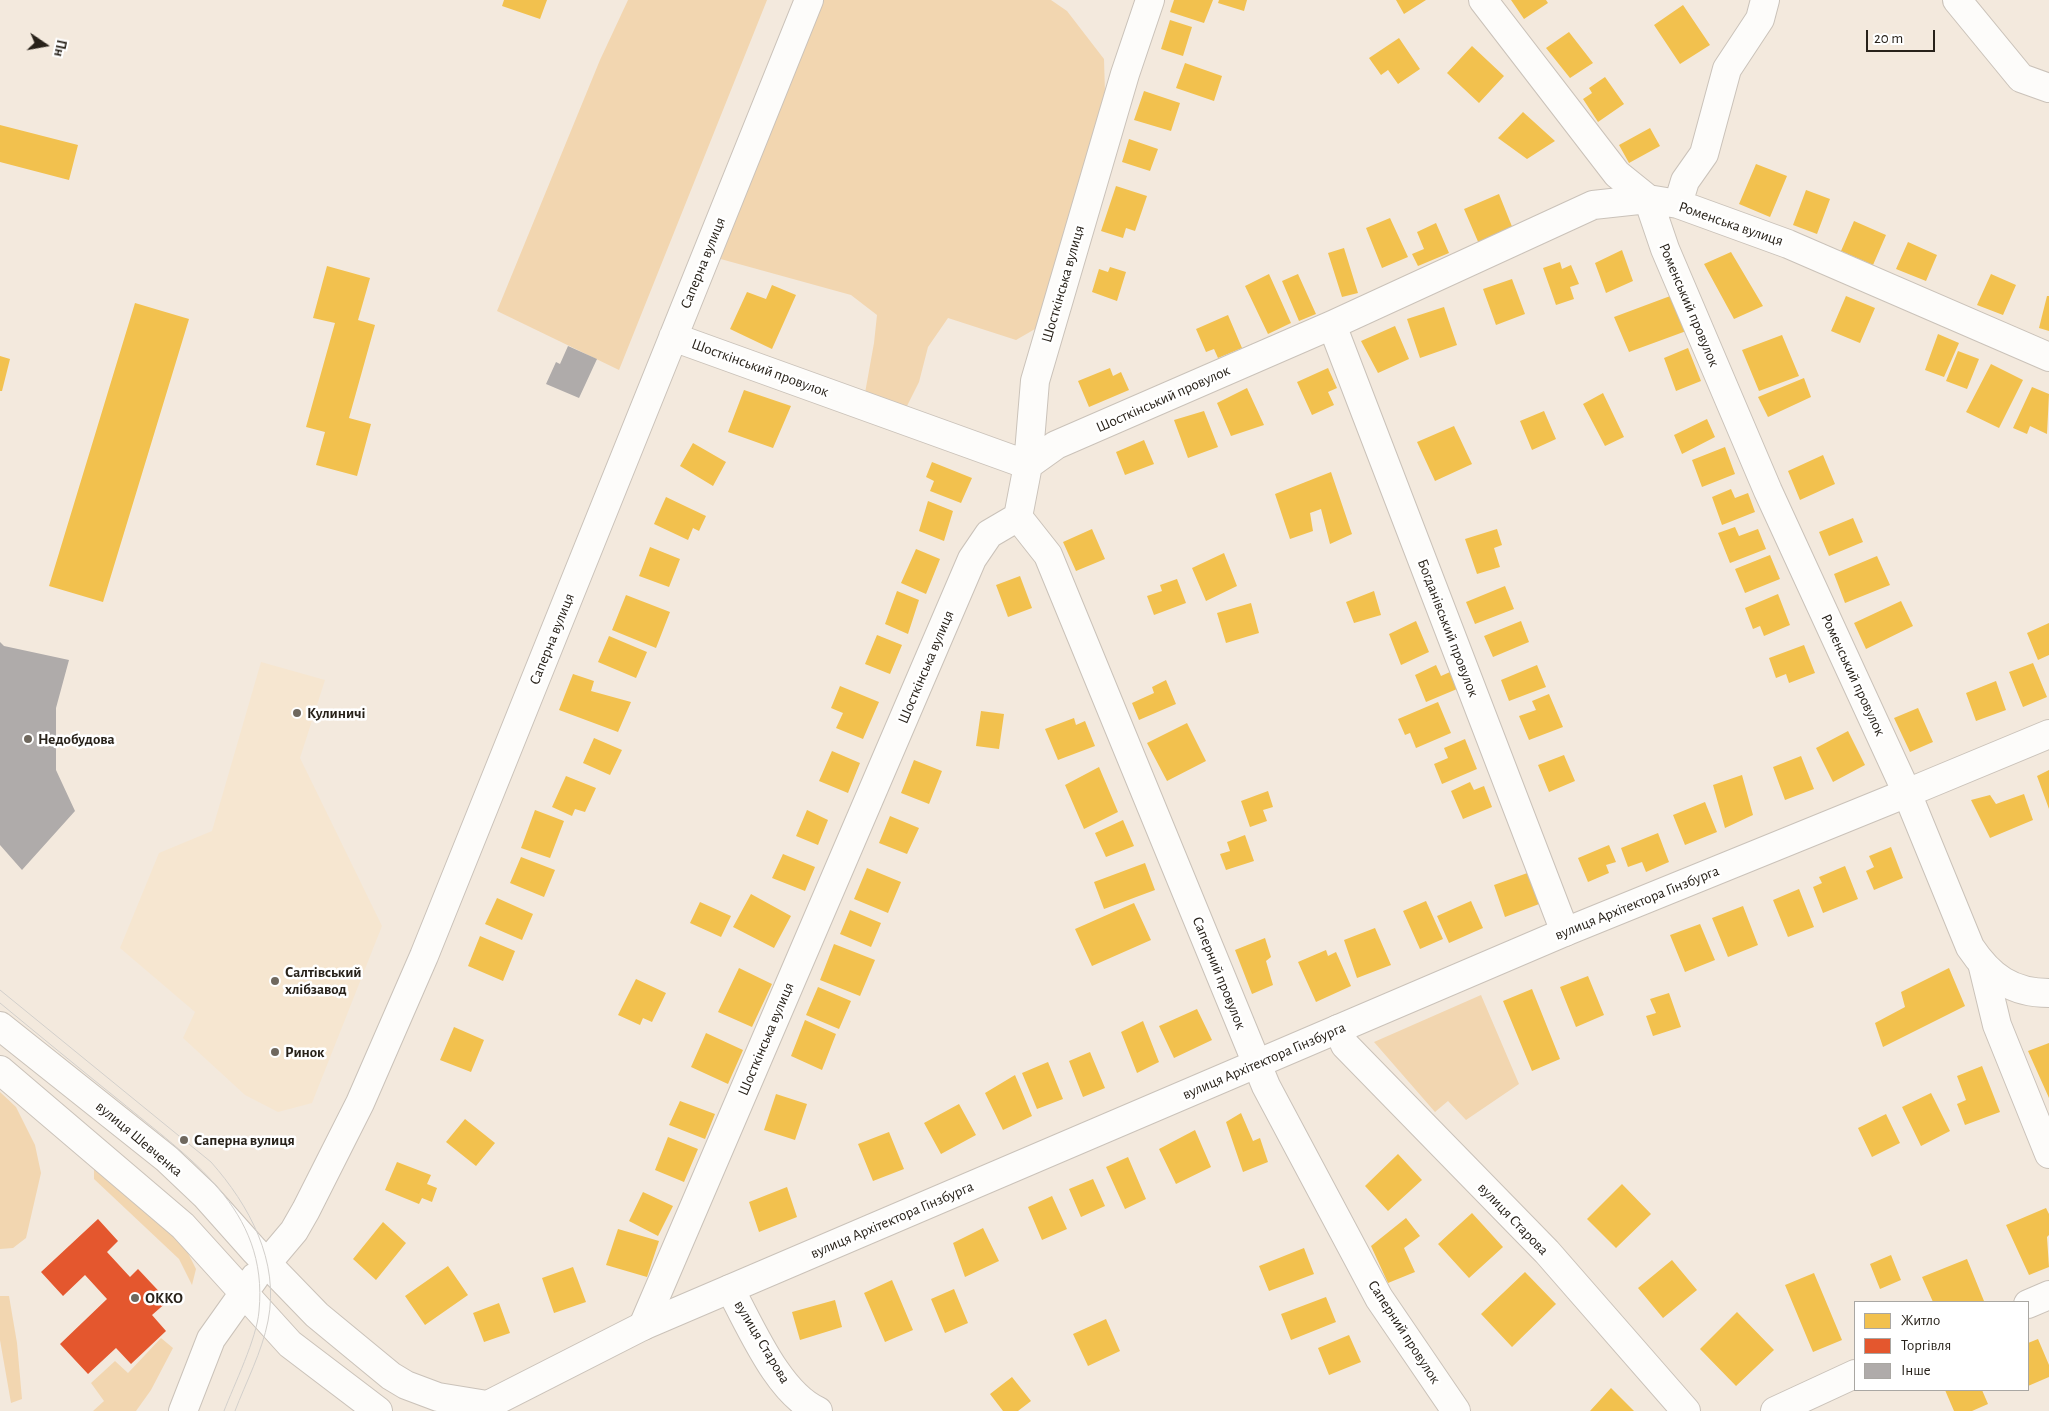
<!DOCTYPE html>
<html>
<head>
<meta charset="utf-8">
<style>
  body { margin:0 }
  #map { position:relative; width:2049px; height:1411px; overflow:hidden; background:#f3e9dd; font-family:"Alegreya Sans",sans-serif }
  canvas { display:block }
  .legend { position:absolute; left:1854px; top:1301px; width:175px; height:90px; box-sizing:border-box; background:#fff; border:1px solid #a9a7a3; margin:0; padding:6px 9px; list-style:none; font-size:15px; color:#28221a }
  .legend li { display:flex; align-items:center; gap:10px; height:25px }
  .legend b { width:25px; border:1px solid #a9a7a3 }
  .north { position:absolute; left:20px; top:20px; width:50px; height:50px; -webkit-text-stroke:4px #fff; paint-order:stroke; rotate:102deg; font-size:14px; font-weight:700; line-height:20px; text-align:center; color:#28221a }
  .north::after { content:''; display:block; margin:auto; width:18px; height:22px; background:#28221a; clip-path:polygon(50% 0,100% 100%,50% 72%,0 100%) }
  .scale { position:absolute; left:1866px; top:30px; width:69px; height:22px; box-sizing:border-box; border:2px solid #28221a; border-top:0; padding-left:6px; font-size:15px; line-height:18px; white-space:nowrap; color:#28221a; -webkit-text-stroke:4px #fff; paint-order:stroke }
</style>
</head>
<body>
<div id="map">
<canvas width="2049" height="1411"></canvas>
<ul class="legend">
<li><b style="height:14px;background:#f2c14e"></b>Житло</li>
<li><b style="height:14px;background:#e4572e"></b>Торгівля</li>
<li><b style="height:14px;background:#afabaa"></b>Інше</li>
</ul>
<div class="north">Пн</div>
<div class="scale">20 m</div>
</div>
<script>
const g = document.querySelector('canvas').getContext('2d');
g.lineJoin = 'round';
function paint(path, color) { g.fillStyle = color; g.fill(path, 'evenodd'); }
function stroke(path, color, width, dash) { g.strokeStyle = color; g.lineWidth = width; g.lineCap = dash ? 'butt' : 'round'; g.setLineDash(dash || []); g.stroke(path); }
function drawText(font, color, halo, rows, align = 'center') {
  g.font = font + ' "Alegreya Sans",sans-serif'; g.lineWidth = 5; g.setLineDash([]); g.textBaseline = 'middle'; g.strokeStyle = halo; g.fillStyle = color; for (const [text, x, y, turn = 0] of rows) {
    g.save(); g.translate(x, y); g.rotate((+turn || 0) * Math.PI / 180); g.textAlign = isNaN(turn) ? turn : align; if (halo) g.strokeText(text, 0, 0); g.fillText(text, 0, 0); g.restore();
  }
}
const built = new Path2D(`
  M261,662L325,680L300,758L382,926L312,1103L278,1112L245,1095L183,1038L195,1012L120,948L159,853L212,831Z`);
const green = new Path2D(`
  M628,0H767L619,370L497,311L600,60Z
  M820,0H1051L1067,11L1104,59L1105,93L1042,325L1016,340L948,318L928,347L919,382L906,408L865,393L874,343L877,315L851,295L717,258Z
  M1481,995L1519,1084L1466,1120L1448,1101L1435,1112L1374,1042Z
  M0,1092L16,1107L35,1145L41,1173L26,1238L13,1248L0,1249Z
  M94,1165L158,1221L186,1249L196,1269L192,1285L179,1259L94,1179Z
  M0,1296H9L17,1343L22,1399L11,1403L0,1340Z
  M161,1338L173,1348L151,1390L136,1411H93L104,1401L91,1383L115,1361L128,1373Z`);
const homes = new Path2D(`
  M504,0H547L540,19L502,6Z
  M1174,0H1213L1204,23L1170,12Z
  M1219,0H1247L1244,11L1218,3Z
  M1396,0H1426L1404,14Z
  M1511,0H1546L1548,3L1524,19Z
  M1683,5L1710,45L1680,64L1654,25Z
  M1170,20L1192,27L1183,56L1161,49Z
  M1569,32L1593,63L1570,78L1546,48Z
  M1399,38L1420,69L1398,84L1388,70L1381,75L1369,58Z
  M1472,46L1504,76L1479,103L1447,73Z
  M1185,63L1222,76L1214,101L1176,88Z
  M1605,77L1624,104L1598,122L1583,99L1592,93L1589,88Z
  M1144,91L1180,103L1171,131L1134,120Z
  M1523,112L1555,141L1527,159L1498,138Z
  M0,125L78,145L69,180L0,162Z
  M1650,128L1660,146L1629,163L1619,145Z
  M1129,139L1158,149L1150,171L1122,162Z
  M1756,164L1787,176L1770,217L1739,204Z
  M1116,186L1147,196L1135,231L1126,228L1123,238L1101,231Z
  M1806,190L1830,199L1817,234L1793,225Z
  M1499,194L1513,229L1479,244L1464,209Z
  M1390,218L1408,257L1382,268L1366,228Z
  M1854,221L1886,235L1873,265L1841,251Z
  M1436,223L1449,253L1418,266L1412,254L1424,249L1417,232Z
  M1908,242L1937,255L1926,281L1896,269Z
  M1344,248L1358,293L1342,297L1328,253Z
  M1622,250L1633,281L1606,293L1595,263Z
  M1731,252L1763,306L1734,319L1704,264Z
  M1560,262L1562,269L1571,265L1579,284L1570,287L1574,299L1556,305L1543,268Z
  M327,266L370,278L358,320L375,325L349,418L371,424L357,476L316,465L325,432L306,427L335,323L313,318Z
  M1110,267L1126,272L1117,301L1092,292L1099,269L1108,272Z
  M1269,274L1291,323L1268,334L1245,286Z
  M1298,274L1316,314L1299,321L1282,281Z
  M1991,274L2016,285L2003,315L1977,305Z
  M1512,279L1525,314L1496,325L1483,289Z
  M772,285L796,295L772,349L730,329L747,292L766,299Z
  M1673,295L1689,330L1629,352L1614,317Z
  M1846,296L1875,308L1860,343L1831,331Z
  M2047,296H2049V331L2039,328Z
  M135,303L189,319L103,602L49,586Z
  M1444,307L1457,345L1420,358L1407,319Z
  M1228,315L1242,348L1218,358L1214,349L1206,352L1196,329Z
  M1395,326L1409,359L1378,373L1361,341Z
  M1938,334L1959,343L1944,377L1925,370Z
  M1782,335L1799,376L1759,391L1742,350Z
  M1688,348L1701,381L1676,391L1664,358Z
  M1958,351L1979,359L1967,389L1946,381Z
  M0,356L10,359L2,391H0Z
  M1991,364L2023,380L1999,428L1966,412Z
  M1110,368L1113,376L1121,372L1129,390L1089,407L1078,381Z
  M1328,368L1337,388L1328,392L1334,405L1312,415L1297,382Z
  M1804,378L1811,397L1768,417L1758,397Z
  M2032,387L2049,394L2047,434L2030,426L2027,434L2013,428Z
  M1247,388L1264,425L1231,436L1217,403Z
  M744,390L791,406L773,448L728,432Z
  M1603,393L1624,437L1605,446L1583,404Z
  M1204,411L1218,447L1188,458L1174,420Z
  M1544,411L1556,439L1532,450L1520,421Z
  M1707,419L1715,437L1682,454L1674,435Z
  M1454,426L1472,464L1435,481L1417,442Z
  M1144,440L1154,464L1125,475L1116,452Z
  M693,443L726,462L713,486L680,466Z
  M1725,447L1735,474L1702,487L1692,460Z
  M1823,455L1835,484L1800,500L1788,471Z
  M932,462L972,478L961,503L930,491L934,481L926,477Z
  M1331,472L1352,534L1330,544L1321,509L1310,513L1313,531L1290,539L1275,494Z
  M1731,489L1735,498L1748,493L1755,512L1722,525L1712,497Z
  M666,497L706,516L699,531L693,528L688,540L654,524Z
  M928,501L953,511L944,541L919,531Z
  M1853,518L1863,542L1829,556L1819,532Z
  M1735,527L1739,536L1758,529L1766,549L1730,563L1718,533Z
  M1092,529L1105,559L1076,571L1063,542Z
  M1497,529L1502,545L1494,548L1500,567L1477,574L1465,539Z
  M650,547L680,559L669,587L639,576Z
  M916,549L940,559L926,594L901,583Z
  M1224,553L1237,586L1206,601L1192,568Z
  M1770,555L1780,579L1745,593L1735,569Z
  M1877,556L1890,585L1845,603L1834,574Z
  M1020,576L1032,608L1008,617L996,585Z
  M1177,579L1186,603L1154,615L1147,596L1162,591L1160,585Z
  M1505,586L1514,609L1475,624L1466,602Z
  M897,591L919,600L908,634L885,624Z
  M1374,591L1381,615L1354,623L1346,602Z
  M1778,594L1790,625L1764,636L1760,626L1753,629L1745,608Z
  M626,595L670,612L656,648L612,630Z
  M1901,601L1913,626L1866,649L1854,623Z
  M1251,603L1259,633L1226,643L1217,613Z
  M1416,621L1429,652L1401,665L1389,634Z
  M1521,621L1529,642L1493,657L1484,636Z
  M2049,623V655L2038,660L2027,633Z
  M877,635L902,645L890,674L865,664Z
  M609,636L647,652L636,678L598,662Z
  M1804,645L1815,673L1789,683L1786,674L1776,678L1769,658Z
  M2033,663L2047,697L2023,707L2009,672Z
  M1436,665L1441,676L1450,672L1457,689L1426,702L1415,675Z
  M1537,665L1546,687L1509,701L1501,680Z
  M573,674L594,681L591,691L631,702L618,732L559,710Z
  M1166,680L1176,704L1139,720L1132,703L1154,693L1152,687Z
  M1996,681L2006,710L1976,721L1966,693Z
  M840,686L879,702L863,739L836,728L843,713L831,708Z
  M1549,694L1563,727L1529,740L1519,716L1536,710L1532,701Z
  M1438,702L1451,733L1416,748L1410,733L1405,735L1398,719Z
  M1918,708L1933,742L1910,752L1894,718Z
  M981,711L1004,714L999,749L976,746Z
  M1074,718L1076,725L1085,721L1095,746L1058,760L1045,729Z
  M1187,723L1206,761L1167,781L1147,743Z
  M1848,731L1865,765L1833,782L1816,748Z
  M594,738L622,750L610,775L583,763Z
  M1465,739L1477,769L1442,784L1434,764L1448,758L1444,748Z
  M832,751L860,763L848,793L819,781Z
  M1564,755L1575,781L1549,792L1538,765Z
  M1801,756L1814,789L1785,800L1773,767Z
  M914,760L942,771L929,804L901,793Z
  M1099,767L1118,812L1084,829L1065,785Z
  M2049,770V809L2037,776Z
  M1742,775L1753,815L1725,828L1713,785Z
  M566,776L596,788L585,812L575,809L572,816L552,807Z
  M1470,782L1474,790L1484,786L1492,807L1463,819L1451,791Z
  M1268,791L1273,807L1263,810L1267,821L1250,827L1241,801Z
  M2024,794L2033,820L1990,838L1971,800L1990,795L1996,804Z
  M1705,802L1717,832L1685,845L1673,815Z
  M535,810L564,821L550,858L521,848Z
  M807,810L828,820L818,845L796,836Z
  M890,816L919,828L907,854L879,843Z
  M1123,820L1134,846L1106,857L1095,833Z
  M1658,833L1669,862L1646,872L1642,862L1628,867L1621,848Z
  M1245,835L1254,861L1226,870L1220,854L1230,851L1227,842Z
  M1609,845L1616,862L1606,865L1609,873L1588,882L1578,858Z
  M1891,847L1903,878L1874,890L1866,871L1874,867L1869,856Z
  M783,854L815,867L805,891L772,878Z
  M521,857L555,870L544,897L510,883Z
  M1145,863L1155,890L1104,909L1094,882Z
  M1845,866L1858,899L1823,913L1813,887L1822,883L1819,877Z
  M867,868L901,882L888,913L854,899Z
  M1533,871L1547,901L1505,917L1494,885Z
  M1799,889L1814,927L1788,937L1773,900Z
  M751,894L791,916L774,948L733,927Z
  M497,898L533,914L522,940L485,924Z
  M1426,901L1443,939L1420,949L1403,911Z
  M1471,901L1483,928L1449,943L1437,916Z
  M700,902L731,916L721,937L690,923Z
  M1134,903L1151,940L1092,966L1075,929Z
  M1743,906L1758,945L1728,957L1712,918Z
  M850,910L881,923L871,947L840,934Z
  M1700,924L1715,960L1685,972L1670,935Z
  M1375,928L1391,965L1357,978L1344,940Z
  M480,936L515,951L503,981L468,966Z
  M1265,938L1271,957L1266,961L1273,985L1252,994L1235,950Z
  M834,944L875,960L860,996L820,980Z
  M1326,950L1328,956L1336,952L1351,986L1316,1002L1298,962Z
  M739,968L772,984L752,1027L718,1012Z
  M1949,968L1965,1006L1883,1047L1875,1023L1905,1007L1901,992Z
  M1588,976L1604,1015L1576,1027L1560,987Z
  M636,979L666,993L652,1022L643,1018L640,1025L618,1015Z
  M818,987L851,1001L839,1029L806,1015Z
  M1532,989L1560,1059L1532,1071L1503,1001Z
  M1669,993L1681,1027L1653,1036L1646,1016L1656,1013L1650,999Z
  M1197,1009L1212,1040L1174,1058L1159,1026Z
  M805,1020L836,1034L822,1070L791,1056Z
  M1143,1021L1159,1062L1137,1073L1121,1032Z
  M454,1027L484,1040L471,1072L440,1060Z
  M706,1033L743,1050L728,1084L691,1067Z
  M2049,1043V1098L2028,1051Z
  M1090,1052L1105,1088L1083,1097L1069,1061Z
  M1048,1062L1063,1099L1037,1109L1022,1073Z
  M1982,1066L2000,1112L1965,1125L1957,1104L1966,1100L1957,1076Z
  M1015,1075L1032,1116L1003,1130L985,1093Z
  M1931,1093L1950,1131L1921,1146L1902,1107Z
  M776,1094L807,1104L795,1140L764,1130Z
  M680,1101L715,1114L705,1139L669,1125Z
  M959,1104L976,1135L941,1154L924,1123Z
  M1241,1113L1253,1141L1260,1138L1268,1162L1243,1172L1226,1122Z
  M1886,1114L1900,1143L1872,1157L1858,1128Z
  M465,1119L495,1143L476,1166L446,1142Z
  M1195,1130L1211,1167L1176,1184L1159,1149Z
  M889,1132L904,1169L873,1181L858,1144Z
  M668,1137L698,1149L684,1182L655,1170Z
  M1398,1154L1422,1180L1388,1211L1365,1186Z
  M1128,1157L1146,1199L1125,1209L1106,1167Z
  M397,1162L431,1175L427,1184L437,1188L432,1202L422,1198L419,1204L385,1190Z
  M1093,1179L1105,1206L1081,1217L1069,1189Z
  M1622,1184L1651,1214L1616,1248L1587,1219Z
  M787,1187L797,1217L759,1232L749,1202Z
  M643,1192L673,1206L658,1236L629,1221Z
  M1052,1196L1067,1229L1042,1240L1028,1207Z
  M2046,1208L2049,1214V1235L2047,1237L2049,1267L2029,1275L2006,1225Z
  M1472,1213L1503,1247L1469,1278L1438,1244Z
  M1406,1218L1420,1236L1404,1248L1415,1272L1388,1283L1371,1246Z
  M383,1222L406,1243L376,1280L353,1259Z
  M983,1228L999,1261L965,1277L953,1243Z
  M618,1229L659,1241L647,1277L606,1265Z
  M1304,1248L1314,1274L1269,1291L1259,1266Z
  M1891,1255L1901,1280L1880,1289L1870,1264Z
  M1967,1259L1984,1301L1933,1302L1922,1277Z
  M1672,1260L1697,1290L1663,1318L1638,1288Z
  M448,1266L468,1295L425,1325L405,1296Z
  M573,1267L586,1302L554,1313L542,1278Z
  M1525,1272L1556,1304L1512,1347L1481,1314Z
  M1814,1273L1842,1340L1813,1352L1785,1285Z
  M892,1280L913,1330L885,1342L864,1293Z
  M954,1289L968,1323L945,1333L931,1299Z
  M1326,1297L1336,1322L1291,1340L1281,1314Z
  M835,1300L842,1327L800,1340L792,1312Z
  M499,1303L510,1333L484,1342L473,1313Z
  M1737,1312L1774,1350L1736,1386L1700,1349Z
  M1106,1319L1120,1351L1088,1366L1073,1334Z
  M1349,1335L1361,1362L1329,1375L1318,1348Z
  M2038,1339L2049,1365V1377L2028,1386V1343Z
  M1012,1377L1031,1401L1018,1411H1003L990,1394Z
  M1611,1388L1634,1411H1590Z
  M1945,1390H1982L1988,1404L1972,1411H1954Z`);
const shops = new Path2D(`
  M98,1219L118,1241L107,1252L130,1277L138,1269L168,1301L152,1315L166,1331L131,1364L116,1348L88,1374L60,1344L107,1299L85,1275L63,1296L41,1272Z`);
const building = new Path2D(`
  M568,346L597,359L579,398L546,384L556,362L560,364Z
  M0,642L4,646L69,660L56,708V770L75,811L22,870L0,845Z`);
const minor = new Path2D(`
  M1483,0L1617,174L1648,199L1678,204L1788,244L2049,357
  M1957,0L2021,78L2049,88
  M1678,204L1685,181L1704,154L1727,69L1760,19L1765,0
  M1332,325L1565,932
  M673,337L1028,465L1056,445L1332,325L1593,205L1648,199L1665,249L1768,491L1907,793L2049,734
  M1018,517L1048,555L1266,1086L1379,1298L1456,1411
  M1983,967L1997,1025L2049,1154
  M1338,1029L1345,1045L1547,1252L1686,1411
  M267,1263L294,1231L306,1210L360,1103L424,956L809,0
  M730,1289C751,1327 778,1393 818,1411
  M2028,1304L2049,1295
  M643,1326L972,559L989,534L1018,517L1028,465L1035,381L1125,74L1150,0
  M1775,1411L1855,1374`);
const major = new Path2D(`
  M0,1026L167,1159L205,1195L254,1250L317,1315L391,1376L406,1385L438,1397L487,1405
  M0,1070L183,1226L290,1344L378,1411
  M183,1411L211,1339L255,1277
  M476,1411L643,1326L1565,932L1907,793L1970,947C1990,977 2012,993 2049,993`);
const tram = new Path2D(`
  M0,990L211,1162C249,1205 280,1261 268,1321C262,1352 246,1382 235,1411
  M0,1003C40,1036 80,1069 120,1101C189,1158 269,1209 259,1311C257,1338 234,1385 224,1411`);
const markers = [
  [297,713,5,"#6f685e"],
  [28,739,5,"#6f685e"],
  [275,981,5,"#6f685e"],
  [275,1052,5,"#6f685e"],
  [184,1140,5,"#6f685e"],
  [135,1298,5,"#6f685e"]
];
const streetNames = [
  ["Роменська вулиця",1731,224,19],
  ["Саперна вулиця",703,263,-68],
  ["Шосткінська вулиця",1063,284,-74],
  ["Роменський провулок",1689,305,67],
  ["Шосткінський провулок",760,368,20],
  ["Шосткінський провулок",1163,399,-24],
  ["Богданівський провулок",1448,628,69],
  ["Саперна вулиця",552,639,-68],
  ["Шосткінська вулиця",926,667,-67],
  ["Роменський провулок",1853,675,65],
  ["вулиця Архітектора Гінзбурга",1637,903,-22],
  ["Саперний провулок",1219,973,68],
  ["Шосткінська вулиця",766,1039,-67],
  ["вулиця Архітектора Гінзбурга",1264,1061,-23],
  ["вулиця Шевченка",139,1139,40],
  ["вулиця Старова",1513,1219,46],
  ["вулиця Архітектора Гінзбурга",892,1220,-23],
  ["Саперний провулок",1404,1332,57],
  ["вулиця Старова",762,1342,59]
];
const poiNames = [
  ["Кулиничі",307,713],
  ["Недобудова",38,739],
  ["Салтівський",285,972],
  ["хлібзавод",285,989],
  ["Ринок",285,1052],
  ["Саперна вулиця",194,1140],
  ["ОККО",145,1298]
];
paint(built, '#f6e6d0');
paint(green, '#f2d6b0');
paint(homes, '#f2c14e');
paint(shops, '#e4572e');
paint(building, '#afabaa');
stroke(minor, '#cac2b9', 30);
stroke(major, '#cac2b9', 30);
stroke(minor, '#fdfcfa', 28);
stroke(major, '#fdfcfa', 28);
stroke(tram, '#d2cfcb', 1);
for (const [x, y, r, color] of markers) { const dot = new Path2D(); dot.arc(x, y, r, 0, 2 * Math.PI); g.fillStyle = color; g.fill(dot); stroke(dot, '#fff', 2); }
drawText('15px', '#28221a', '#fff', streetNames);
drawText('bold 15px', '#28221a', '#fff', poiNames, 'left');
</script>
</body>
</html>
